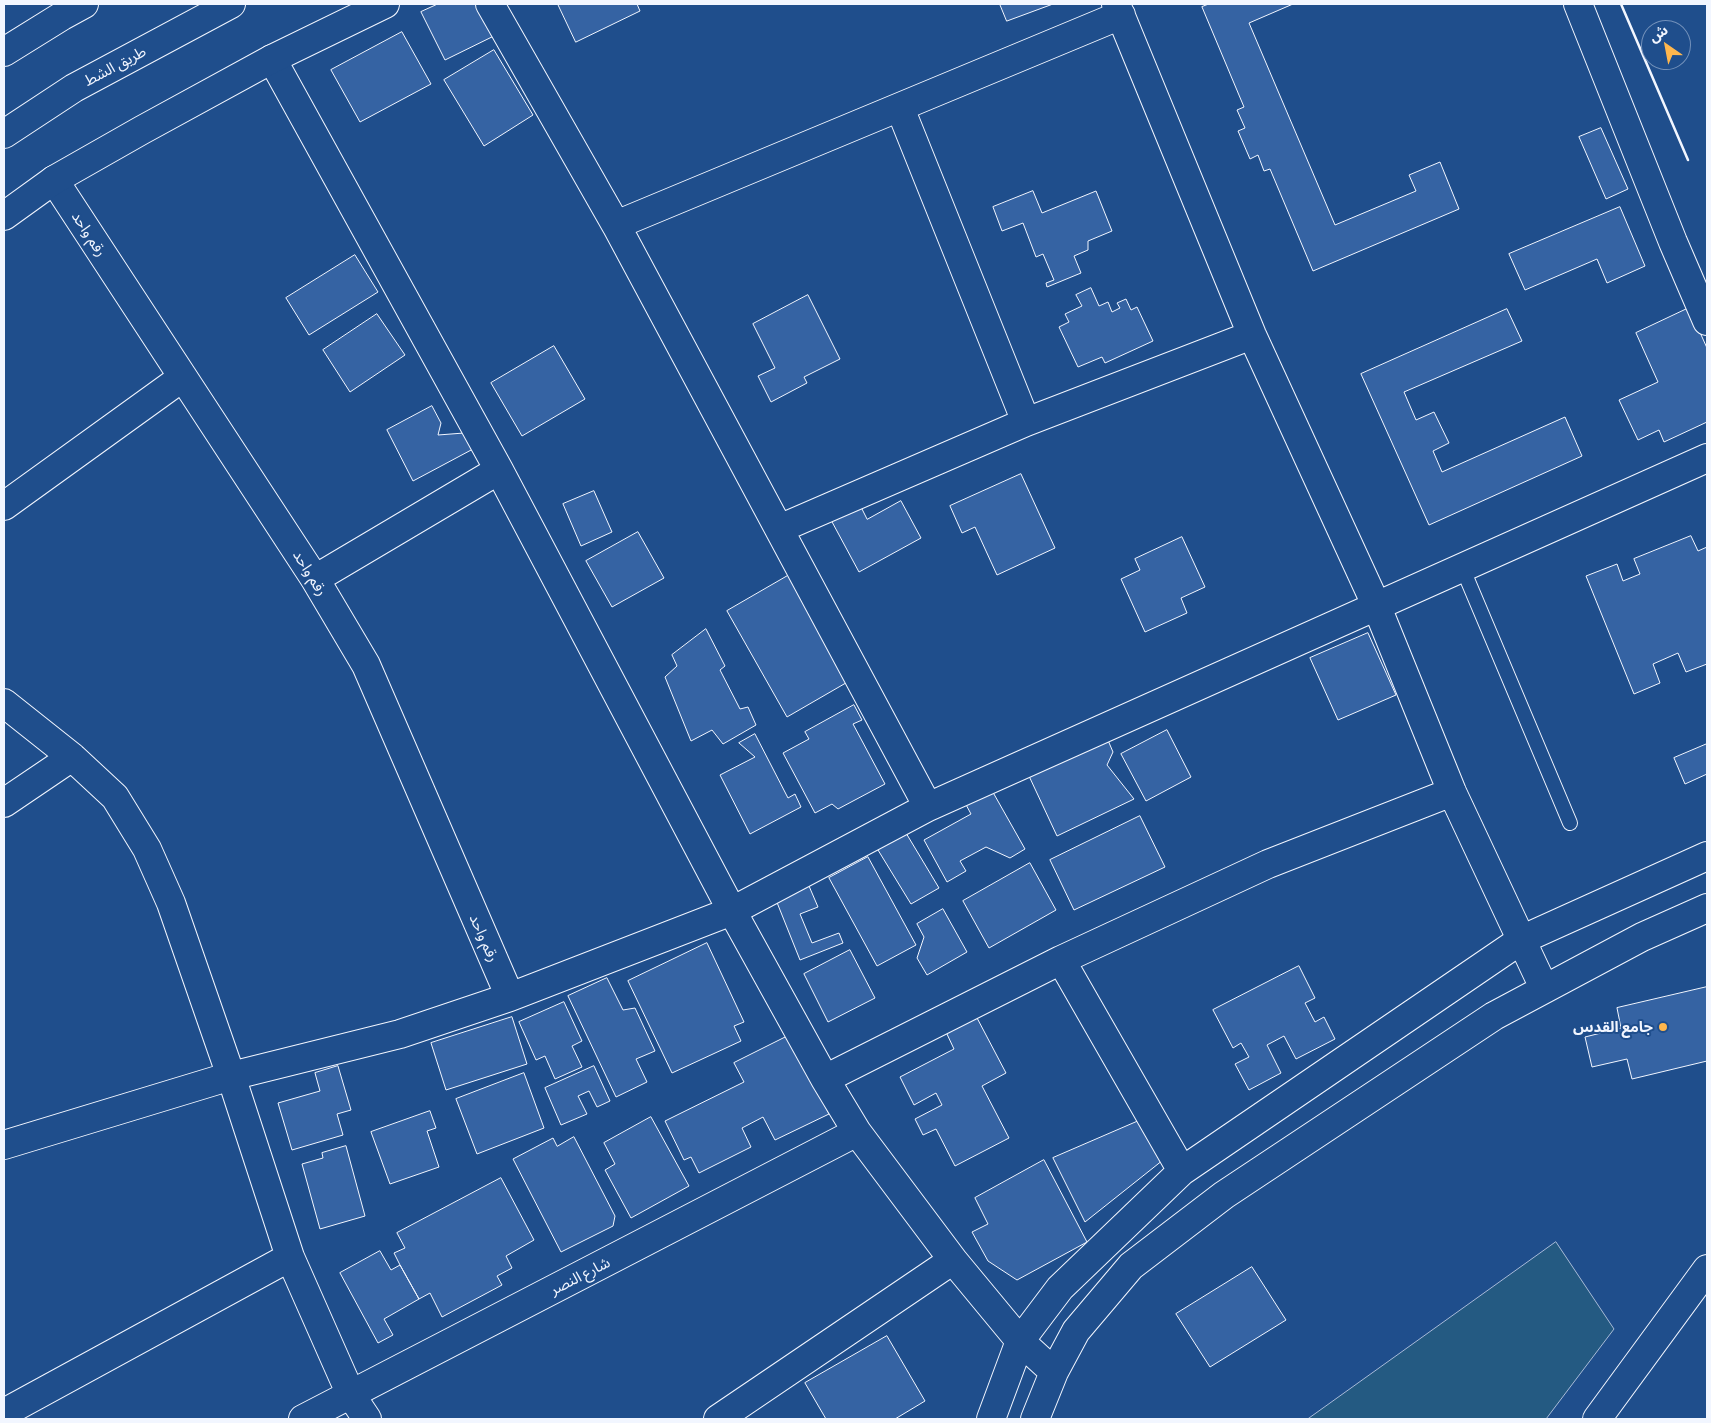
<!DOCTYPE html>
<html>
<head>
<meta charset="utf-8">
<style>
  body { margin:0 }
  #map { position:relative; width:1711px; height:1423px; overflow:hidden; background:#1f4e8c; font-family:Commissioner,"Noto Sans Arabic",sans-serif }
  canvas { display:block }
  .frame { position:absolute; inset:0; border:5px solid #f2f6ff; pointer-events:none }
  .north { position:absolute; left:1641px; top:20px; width:50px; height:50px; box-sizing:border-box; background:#1f4e8c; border:1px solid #7391ba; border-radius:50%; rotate:327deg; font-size:14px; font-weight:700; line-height:20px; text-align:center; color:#f2f6ff }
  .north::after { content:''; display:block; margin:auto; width:18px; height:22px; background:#ffb74d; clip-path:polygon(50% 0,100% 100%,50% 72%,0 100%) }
</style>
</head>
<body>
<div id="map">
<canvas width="1711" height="1423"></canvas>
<div class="frame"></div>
<div class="north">ش</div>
</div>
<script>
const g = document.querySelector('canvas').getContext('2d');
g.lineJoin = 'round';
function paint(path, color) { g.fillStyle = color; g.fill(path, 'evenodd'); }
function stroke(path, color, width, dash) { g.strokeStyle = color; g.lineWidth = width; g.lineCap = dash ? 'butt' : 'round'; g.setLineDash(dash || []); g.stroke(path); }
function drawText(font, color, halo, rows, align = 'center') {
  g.font = font + ' Commissioner,"Noto Sans Arabic",sans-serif'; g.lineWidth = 4; g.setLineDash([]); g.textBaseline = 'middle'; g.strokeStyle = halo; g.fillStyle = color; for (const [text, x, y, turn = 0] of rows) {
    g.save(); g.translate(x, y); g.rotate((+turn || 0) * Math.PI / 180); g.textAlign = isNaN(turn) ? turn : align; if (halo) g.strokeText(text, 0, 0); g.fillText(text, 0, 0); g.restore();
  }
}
const green = new Path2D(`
  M1556,1242L1614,1329L1546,1419H1308Z`);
const building = new Path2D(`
  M438,4H477L502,32L445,60L421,12Z
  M558,4H637L640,11L576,42Z
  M1000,4H1053L1007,21Z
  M1209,4H1293L1249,23L1335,225L1416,191L1409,175L1440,162L1459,209L1313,271L1270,169L1264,171L1258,155L1250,159L1238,131L1245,128L1237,110L1244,107L1202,7Z
  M402,32L431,84L360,122L331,70Z
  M494,50L533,115L484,146L444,80Z
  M1601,128L1628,189L1606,199L1579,137Z
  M1033,191L1042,213L1096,191L1112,231L1088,241V250L1074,256L1081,273L1047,287L1046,283L1054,280L1043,254L1036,257L1023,223L1002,231L993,207Z
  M1620,207L1645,266L1607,283L1597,259L1525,290L1509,254Z
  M355,255L378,292L309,335L286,298Z
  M1091,288L1099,306L1108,302L1112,312L1120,308L1117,303L1126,299L1131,310L1137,307L1153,341L1105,363L1102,357L1078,367L1059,327L1069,322L1065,314L1082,306L1076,295Z
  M808,295L840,359L804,377L807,383L771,402L758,376L775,368L753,324Z
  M1689,308L1707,348V422L1664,442L1659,430L1638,440L1619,400L1658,382L1636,333Z
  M1507,309L1522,341L1404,392L1416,420L1434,412L1449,443L1433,451L1442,472L1565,417L1582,456L1429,525L1361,374Z
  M377,314L405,355L350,392L323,350Z
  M554,346L585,399L522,436L491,383Z
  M432,406L441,423L438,435L464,433L473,449L413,481L387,430Z
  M1021,474L1055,548L997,575L975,527L962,533L950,506Z
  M594,491L612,532L581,546L563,504Z
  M901,501L921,538L859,572L831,520L860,505L867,519Z
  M638,532L664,578L612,607L586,561Z
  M1691,536L1698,551L1707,547V664L1686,672L1678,653L1653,664L1660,683L1634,694L1586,576L1617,564L1623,581L1640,574L1634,559Z
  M1182,537L1205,587L1181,598L1187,613L1145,632L1121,579L1140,570L1135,559Z
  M791,574L851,680L787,717L727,611Z
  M706,629L725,666L720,670L740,709L748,707L756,725L723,744L712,730L691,741L665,677L677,666L672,655Z
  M1368,633L1396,695L1338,720L1310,658Z
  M854,705L862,720L853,724L885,784L838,809L832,804L815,813L783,753L809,739L805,732Z
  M1167,730L1191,777L1146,801L1121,754Z
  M755,734L788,798L795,794L801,807L750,834L720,775L755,757L739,743Z
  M1107,738L1113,752L1107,765L1134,799L1057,836L1029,776Z
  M1707,744V774L1685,784L1674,758Z
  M990,787L1025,849L1010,858L986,847L960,861L966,871L947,882L924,840L971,814L964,801Z
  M1140,816L1165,867L1074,910L1050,860Z
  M906,833L939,888L911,904L878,850Z
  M868,857L916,945L877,966L829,878Z
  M1030,863L1056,910L989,948L963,901Z
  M809,886L818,907L800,914L812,943L839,933L843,943L800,960L776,900Z
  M943,909L967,952L927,975L917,958L924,937L917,924Z
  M707,943L744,1022L734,1026L741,1041L672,1073L628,981Z
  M850,950L875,998L828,1022L804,974Z
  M1299,966L1315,998L1305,1003L1315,1022L1324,1017L1335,1039L1296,1059L1284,1036L1267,1045L1281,1073L1249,1090L1235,1064L1249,1057L1241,1043L1233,1048L1213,1010Z
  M607,978L623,1010L635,1008L655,1051L636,1059L647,1082L616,1097L568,996Z
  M1707,987V1061L1632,1079L1627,1059L1592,1067L1585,1037L1621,1028L1617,1008Z
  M564,1002L582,1041L572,1046L582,1067L555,1079L545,1056L536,1060L519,1022Z
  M976,1016L1006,1073L982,1086L1009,1138L955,1166L936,1129L923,1135L915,1119L942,1105L936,1093L914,1105L900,1077L954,1049L946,1032Z
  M512,1017L527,1064L446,1090L431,1043Z
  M790,1035L829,1114L775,1140L763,1117L742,1128L751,1147L699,1173L691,1157L684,1160L665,1121L744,1082L734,1063Z
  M338,1066L351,1110L337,1114L343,1135L292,1150L278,1103L320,1091L315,1073Z
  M594,1066L610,1101L597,1107L589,1091L578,1096L587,1114L561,1125L545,1088Z
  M524,1073L544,1128L477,1154L456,1099Z
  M430,1111L436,1128L427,1131L439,1167L390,1184L371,1132Z
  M651,1117L689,1186L631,1218L605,1170L615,1164L604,1143Z
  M1141,1120L1163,1160L1085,1222L1053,1158Z
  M574,1137L615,1216L613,1226L561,1252L513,1159L553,1138L557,1146Z
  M346,1146L365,1216L320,1229L302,1164L323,1158L322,1153Z
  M1044,1160L1087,1242L1017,1280L988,1261L972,1232L988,1224L975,1198Z
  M501,1178L534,1240L506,1256L512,1268L497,1276L502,1285L442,1317L430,1293L419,1299L400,1265L394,1253L405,1248L397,1233Z
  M380,1251L391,1270L400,1265L419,1299L384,1319L393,1335L378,1343L340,1273Z
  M1252,1267L1286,1320L1210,1367L1176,1314Z
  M887,1336L925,1401L895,1419H826L805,1383Z`);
const lane = new Path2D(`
  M1462,567L1570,823`);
const street = new Path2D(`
  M490,4L616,225L928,807
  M1116,4L1252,335L1377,607L1452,792L1544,988
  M1578,4L1673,242L1707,321
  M272,59L499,470L732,911L825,1079L857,1132L953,1260L1020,1341L1054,1372
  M900,108L1026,422
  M54,180L315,579L366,665L510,997
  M616,225L1121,15
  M4,506L183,377
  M779,529L1026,422L1252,335
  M315,579L499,470
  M4,703L72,757L115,797L147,849L171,903L231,1076L290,1257L351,1395L367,1419
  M4,803L72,757
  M1061,960L1182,1171
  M825,1079L1061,960L1268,864L1452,792
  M4,1145L231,1076L400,1034L510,997L732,911L928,807L1707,458
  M4,1413L290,1257
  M303,1419L857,1132
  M718,1419L953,1260
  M991,1419L1020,1341L1060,1288L1182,1171L1521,940L1707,856
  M1035,1419L1054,1372L1076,1331L1131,1266L1224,1195L1494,1016L1642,937L1707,908
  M1597,1419L1707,1269`);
const secondary = new Path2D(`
  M4,216L54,180L142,130L272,59L385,4`);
const primary = new Path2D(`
  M4,52L62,16L84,4
  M4,134L74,88L231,4`);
const wall = new Path2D(`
  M1621,4L1688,160`);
const markers = [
  [1663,1027,5,"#ffb74d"]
];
const streetNames = [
  ["طريق الشط",115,66,-28],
  ["رقم واحد",89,234,57],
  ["رقم واحد",310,573,58],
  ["رقم واحد",484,938,66],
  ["شارع النصر",580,1276,-27]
];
const poiNames = [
  ["جامع القدس",1653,1027]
];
paint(green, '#245a82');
stroke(green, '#a8bbd7', 1);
paint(building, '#3563a3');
stroke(building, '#f2f6ff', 1);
stroke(lane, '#f2f6ff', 16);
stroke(street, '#f2f6ff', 30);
stroke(secondary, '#f2f6ff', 30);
stroke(primary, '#f2f6ff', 30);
stroke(lane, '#1f4e8c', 14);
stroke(street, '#1f4e8c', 28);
stroke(secondary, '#1f4e8c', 28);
stroke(primary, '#1f4e8c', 28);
stroke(wall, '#f2f6ff', 2.5);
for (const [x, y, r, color] of markers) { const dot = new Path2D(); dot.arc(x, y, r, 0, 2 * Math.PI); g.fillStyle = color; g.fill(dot); stroke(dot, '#1f4e8c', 2); }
drawText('15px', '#f2f6ff', '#1f4e8c', streetNames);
drawText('bold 15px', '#f2f6ff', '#1f4e8c', poiNames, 'right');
</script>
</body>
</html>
